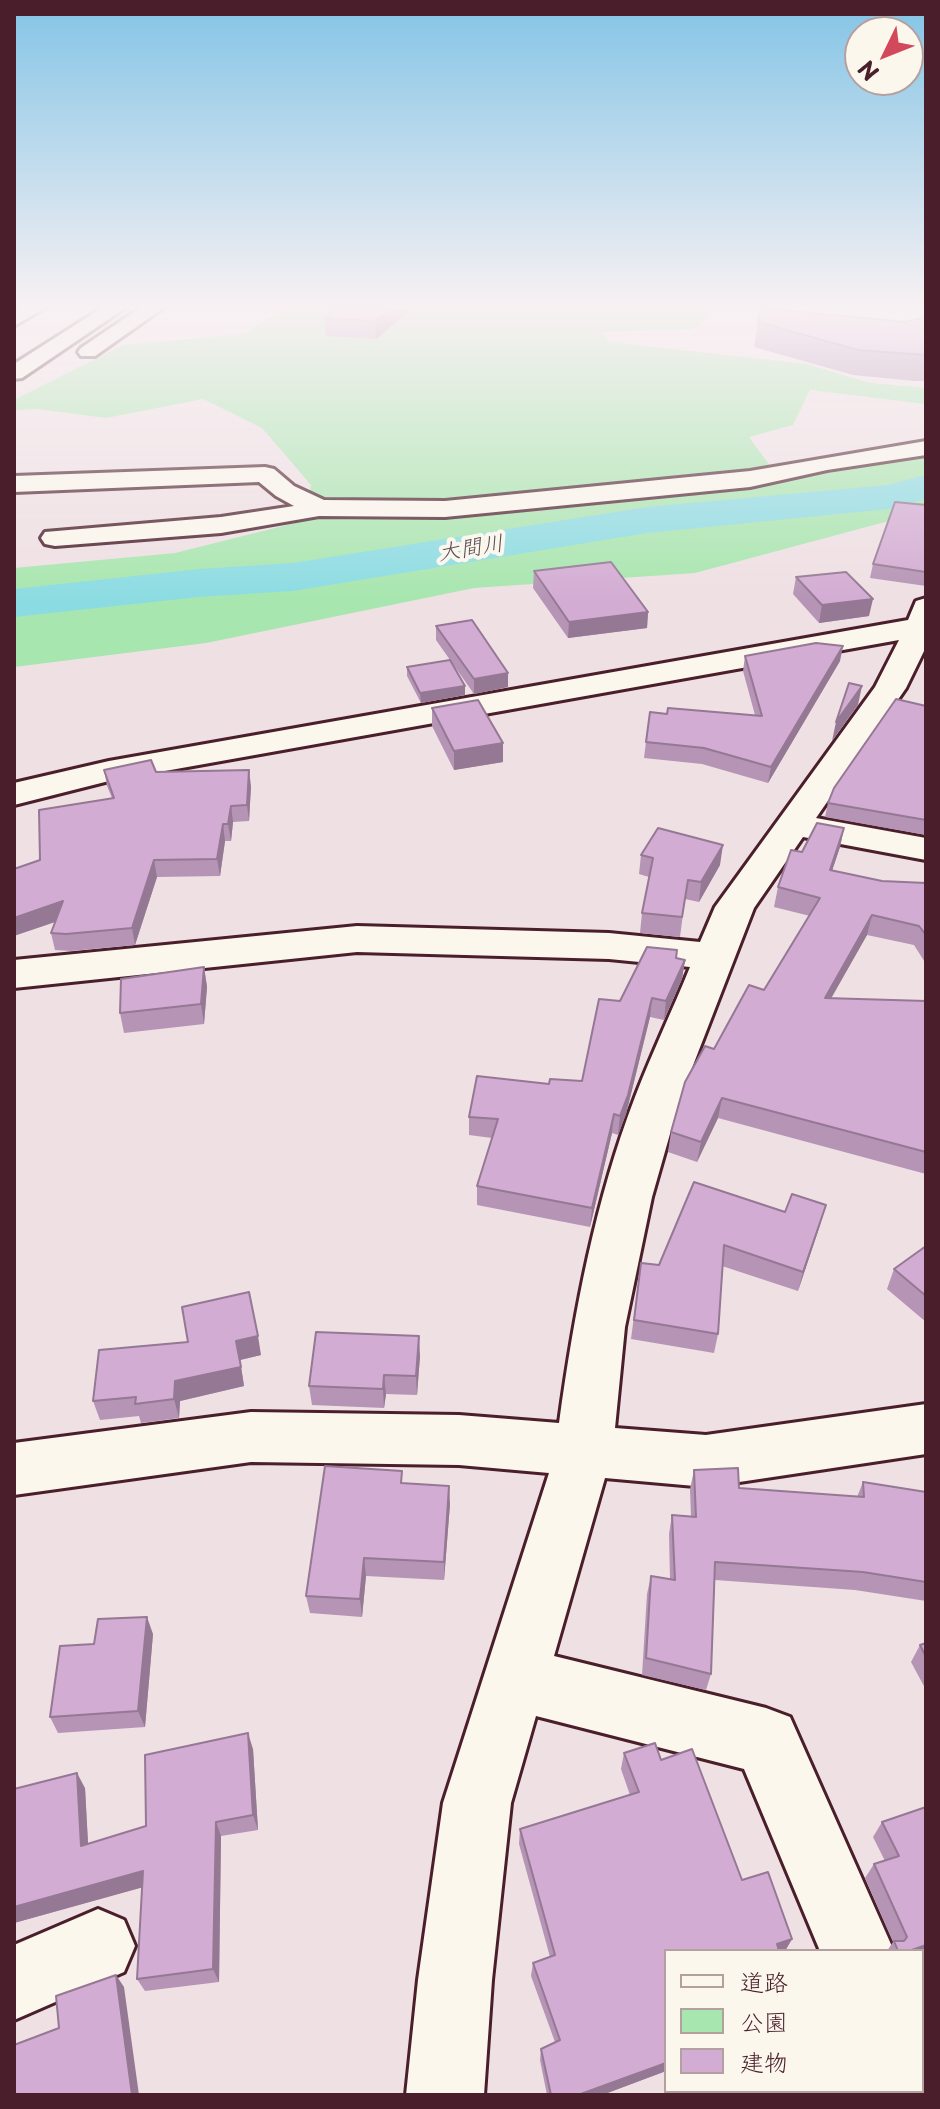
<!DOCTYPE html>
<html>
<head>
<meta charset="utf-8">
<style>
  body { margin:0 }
  #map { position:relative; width:940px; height:2109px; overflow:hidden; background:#efe0e4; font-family:"Playpen Sans","Klee One",sans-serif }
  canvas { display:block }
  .frame { position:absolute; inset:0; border:16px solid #4a1f2b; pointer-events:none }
  .legend { position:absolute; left:664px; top:1949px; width:260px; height:144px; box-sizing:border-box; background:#fbf7ec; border:2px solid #b4a19f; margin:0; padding:10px 14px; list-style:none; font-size:24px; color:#4a1f2b }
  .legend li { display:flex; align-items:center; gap:16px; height:40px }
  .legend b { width:40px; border:2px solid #b4a19f }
  .north { position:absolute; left:844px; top:16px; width:80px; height:80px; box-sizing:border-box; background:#fbf7ec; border:2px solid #b4a19f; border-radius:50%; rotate:227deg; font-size:22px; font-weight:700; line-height:32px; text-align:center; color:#4a1f2b }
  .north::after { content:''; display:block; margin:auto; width:28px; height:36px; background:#d1495b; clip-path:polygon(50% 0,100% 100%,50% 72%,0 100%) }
</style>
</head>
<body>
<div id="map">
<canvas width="940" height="2109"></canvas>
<div class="frame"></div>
<ul class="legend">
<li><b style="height:10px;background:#fbf7ec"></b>道路</li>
<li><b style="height:22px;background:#a7e6ae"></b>公園</li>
<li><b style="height:22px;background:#d3acd3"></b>建物</li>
</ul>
<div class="north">N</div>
</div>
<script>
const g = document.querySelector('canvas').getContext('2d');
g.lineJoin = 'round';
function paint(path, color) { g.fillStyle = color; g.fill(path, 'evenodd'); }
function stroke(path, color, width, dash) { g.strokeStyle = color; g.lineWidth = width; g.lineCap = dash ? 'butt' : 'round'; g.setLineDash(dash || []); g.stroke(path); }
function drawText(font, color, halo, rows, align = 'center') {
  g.font = font + ' "Playpen Sans","Klee One",sans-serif'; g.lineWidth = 8; g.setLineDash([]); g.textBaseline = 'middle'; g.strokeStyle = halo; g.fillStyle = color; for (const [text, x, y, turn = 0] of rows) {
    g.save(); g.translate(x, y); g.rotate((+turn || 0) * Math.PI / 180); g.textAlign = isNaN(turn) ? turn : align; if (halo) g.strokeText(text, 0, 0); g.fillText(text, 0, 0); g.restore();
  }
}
const green = new Path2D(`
  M290,306H708L711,315L693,329L602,332L609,342L807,364L870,383L926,388V404L810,390L793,425L749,437L776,474L926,452V511L695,573L474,588L206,643L14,667V568L175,553L303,521L311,485L262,428L203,399L106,418L37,409L14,410V400L123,345L244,334Z`);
const river = new Path2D(`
  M926,475V499L888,509L647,533L293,591L199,597L14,617V589L199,569L293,563L647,507L887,485Z`);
const minor = new Path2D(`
  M24,306H48L14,326V312Z
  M143,306H166L95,356H81L78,352L81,348Z
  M926,441V455L827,470L750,487L445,517L319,516L221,533L55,546L45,544L41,538L45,532L221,517L294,506L276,496L259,482L14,492V476L265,467L274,469L294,486L324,500L445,501L750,471Z
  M926,598V647L906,688L816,818L926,838V860L803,837L754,908L680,1099L652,1197L625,1327L615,1428L706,1435L926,1404V1454L706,1487L605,1478L554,1656L766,1708L790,1717L894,1951H820L744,1769L536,1716L511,1803L492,1980L484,2095H406L418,1980L443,1803L549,1473L459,1465L251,1462L14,1495V1443L251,1412L459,1415L559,1423C574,1313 595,1201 635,1097C652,1053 672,1011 690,967L609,959L357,952L14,988V960L357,926L609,933L700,942L715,907L875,687L899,640L109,781L14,805V783L109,761L908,620L916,601Z
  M98,1909L124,1920L135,1946L124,1972L14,2020V1945Z
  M926,1998V2095H879L877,2091H922V1999Z`);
const highway = new Path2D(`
  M105,306H128L22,378L14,379V364Z`);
const wall = new Path2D(`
  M415,306L376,339L326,336L325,318Z
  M926,317V381H915L853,375L754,347L758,322H905Z
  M926,505V586L870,578L873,564Z
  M534,571L648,612L647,628L568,638L533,588Z
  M796,577L869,616L819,623L793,594Z
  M436,626L508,673V687L474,694L436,640Z
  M745,656L840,661L768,783L702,764L644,758L646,742L667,714L755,715L743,671Z
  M407,667L465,695L421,703L407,676Z
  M926,706V835L825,817L828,803Z
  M432,708L503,762L454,770L432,726Z
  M104,770L156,772L251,786L249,821L233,822L231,841H225L220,876L157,877L135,945L71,951L55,950L51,933L112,798L107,786Z
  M844,828L840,847L832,870L882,881L926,883V964L914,945L867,935L831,998L926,1001V1174L718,1118L697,1162L668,1152L671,1132L714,1049L764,990L810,916L774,907L778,887L802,852Z
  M641,855L720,865L699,902L685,899L680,937L640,933L642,913L649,877L639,874Z
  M676,958L685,960L682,979L664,1020L650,1017L626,1114L618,1135L612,1133L590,1227L477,1205V1186L492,1138L469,1135V1117L549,1084L582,1081L620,1001Z
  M204,967L207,987L204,1024L124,1033L120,1013Z
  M694,1182L820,1225L798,1291L722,1266L718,1334L714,1353L631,1339L641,1263L659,1265Z
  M926,1246V1322L887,1289L894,1269Z
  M99,1350L261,1355L240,1360L244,1386L180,1401L179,1418L141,1423L139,1416L100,1420L93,1401Z
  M420,1356L417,1395L386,1394L384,1408L312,1405L309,1386Z
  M694,1470L739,1488L857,1497L863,1482L926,1492V1601L855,1590L715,1580L711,1674L706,1690L642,1675L647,1594L651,1576L670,1579L669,1534L672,1515L691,1516L690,1489Z
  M403,1483L450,1504L444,1580L366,1576L362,1617L310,1613L306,1596Z
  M153,1634L145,1727L58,1733L50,1717L94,1644Z
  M926,1643V1690L911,1662L920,1645Z
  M253,1749L258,1830L221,1836L219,1982L145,1991L137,1979L142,1887L14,1923V1789L85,1788L88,1844L146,1826Z
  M624,1753L661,1760L742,1880L792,1939L785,1951H666V2071L602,2095H547L540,2060L541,2049L555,2042L531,1976L533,1963L550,1957L519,1844L520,1829L630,1795L621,1769Z
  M926,1807V1954L922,1955V1951H887L893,1942L865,1878L874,1864L885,1861L873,1837L882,1822Z`);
const shadedWall = new Path2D(`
  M394,306H415L376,339L375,321Z
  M873,599L869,616L819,623L822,605Z
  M648,612L647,628L568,638L569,622Z
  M843,646L840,661L768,783L771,767Z
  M508,673V687L474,694V679Z
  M465,686V695L421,703L420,693Z
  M862,686L858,705L832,741L836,722Z
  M503,743V762L454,770V751Z
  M249,770L251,786L249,821L247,805Z
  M231,806L233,822L231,841L228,824Z
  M223,824L225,841L220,876L217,859Z
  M844,828L840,847L826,889L830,870Z
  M723,845L720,865L699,902L701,882Z
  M154,860L157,877L135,945L132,928Z
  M63,901L67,918L14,936V918Z
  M872,915L867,935L820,1018L825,998Z
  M685,960L682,979L664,1020L666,1001Z
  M204,967L207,987L204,1024L201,1004Z
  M652,998L650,1017L626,1114L618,1135L620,1116Z
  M722,1098L718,1118L697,1162L701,1142Z
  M614,1114L612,1133L590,1227L592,1208Z
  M826,1205L820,1225L798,1291L803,1272Z
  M258,1336L261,1355L240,1360L244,1386L180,1401L179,1418L174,1399L175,1381L236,1341Z
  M419,1336L420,1356L417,1395L416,1376Z
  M384,1375L386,1394L384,1408L383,1389Z
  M449,1486L450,1504L444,1580V1562Z
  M364,1558L366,1576L362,1617L360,1599Z
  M147,1617L153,1634L145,1727L138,1711Z
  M248,1733L253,1749L258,1830L253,1815Z
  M77,1773L85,1788L89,1861L81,1846Z
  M216,1822L221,1836L219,1982L213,1969Z
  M143,1871L151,1885L14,1923V1907Z
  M792,1939L785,1951H772L777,1944Z
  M926,1945V1954L922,1955V1951H909Z
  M116,1975L124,1987L139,2095H132Z
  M666,2063V2071L602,2095H578Z`);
const building = new Path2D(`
  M340,306H394L375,321L325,318Z
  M760,308L905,322L926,317V355L858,350L758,322Z
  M895,502L926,505V572L873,564Z
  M611,562L648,612L569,622L534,571Z
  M846,572L873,599L822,605L796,577Z
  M472,620L508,673L474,679L436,626Z
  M816,643L843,646L771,767L704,748L646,742L650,712L667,714L668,708L762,716L745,656Z
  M450,660L465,686L420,693L407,667Z
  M849,683L862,686L836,722Z
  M896,699L926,706V820L828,803L834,788Z
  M478,700L503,743L454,751L432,708Z
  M151,760L156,772L249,770L247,805L231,806L228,824H223L217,859L154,860L132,928L66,934L51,933L63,901L14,918V869L40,860L39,810L114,798L104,770Z
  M817,823L844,828L830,870L882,881L926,883V935L919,926L872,915L825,998L926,1001V1152L722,1098L701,1142L671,1132L685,1082L705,1046L714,1049L749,985L764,990L820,898L778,887L791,850L802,852Z
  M658,828L723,845L701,882L688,880L682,917L642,913L653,858L641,855Z
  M647,947L677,950L676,958L685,960L666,1001L652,998L628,1095L620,1116L614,1114L592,1208L477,1186L498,1119L469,1117L477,1076L549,1084L550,1079L582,1081L599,999L620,1001Z
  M204,967L201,1004L120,1013L121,979Z
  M694,1182L785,1212L792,1194L826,1205L803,1272L724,1245L718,1334L634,1320L641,1263L659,1265Z
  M926,1246V1296L894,1269Z
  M249,1292L258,1336L236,1341L241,1367L175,1381L174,1399L135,1404L136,1397L93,1401L99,1350L188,1342L182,1307Z
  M316,1332L419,1336L416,1376L384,1375L383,1389L309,1386Z
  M325,1466L402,1471L401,1483L449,1486L444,1562L364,1558L360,1599L306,1596Z
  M738,1468L739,1488L864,1497L863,1482L926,1492V1582L863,1572L715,1562L711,1674L646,1658L651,1576L675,1580L672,1515L696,1517L694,1470Z
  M147,1617L138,1711L50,1717L60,1646L94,1644L98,1619Z
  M926,1643V1657L920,1645Z
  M248,1733L253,1815L216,1822L213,1969L137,1979L143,1871L14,1907V1789L77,1773L81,1846L146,1826L145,1755Z
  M655,1743L661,1760L692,1749L742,1880L768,1872L792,1939L777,1944L779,1951H666V2063L578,2095H551L541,2049L560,2040L533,1963L555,1955L520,1829L639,1792L624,1753Z
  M926,1807V1945L909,1951H898L894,1941H904L907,1937L874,1864L899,1856L882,1822Z
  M116,1975L132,2095H14V2045L59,2028L56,1996Z`);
const farWaternames = [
  ["大間川",471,549,-9]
];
paint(green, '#a7e6ae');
paint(river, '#8bdce2');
stroke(minor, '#4a1f2b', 6);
stroke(highway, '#4a1f2b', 6);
paint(minor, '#fbf7ec');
paint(highway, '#fbf7ec');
paint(wall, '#b594b5');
paint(shadedWall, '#947894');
paint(building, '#d3acd3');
stroke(building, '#947894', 2);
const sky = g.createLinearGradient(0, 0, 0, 601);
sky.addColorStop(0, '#83c4e6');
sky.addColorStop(0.51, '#f8f1f3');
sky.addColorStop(1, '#f8f1f300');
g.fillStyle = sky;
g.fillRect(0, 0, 940, 601);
drawText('italic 22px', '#5a4e59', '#fbf7ec', farWaternames);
</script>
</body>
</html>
